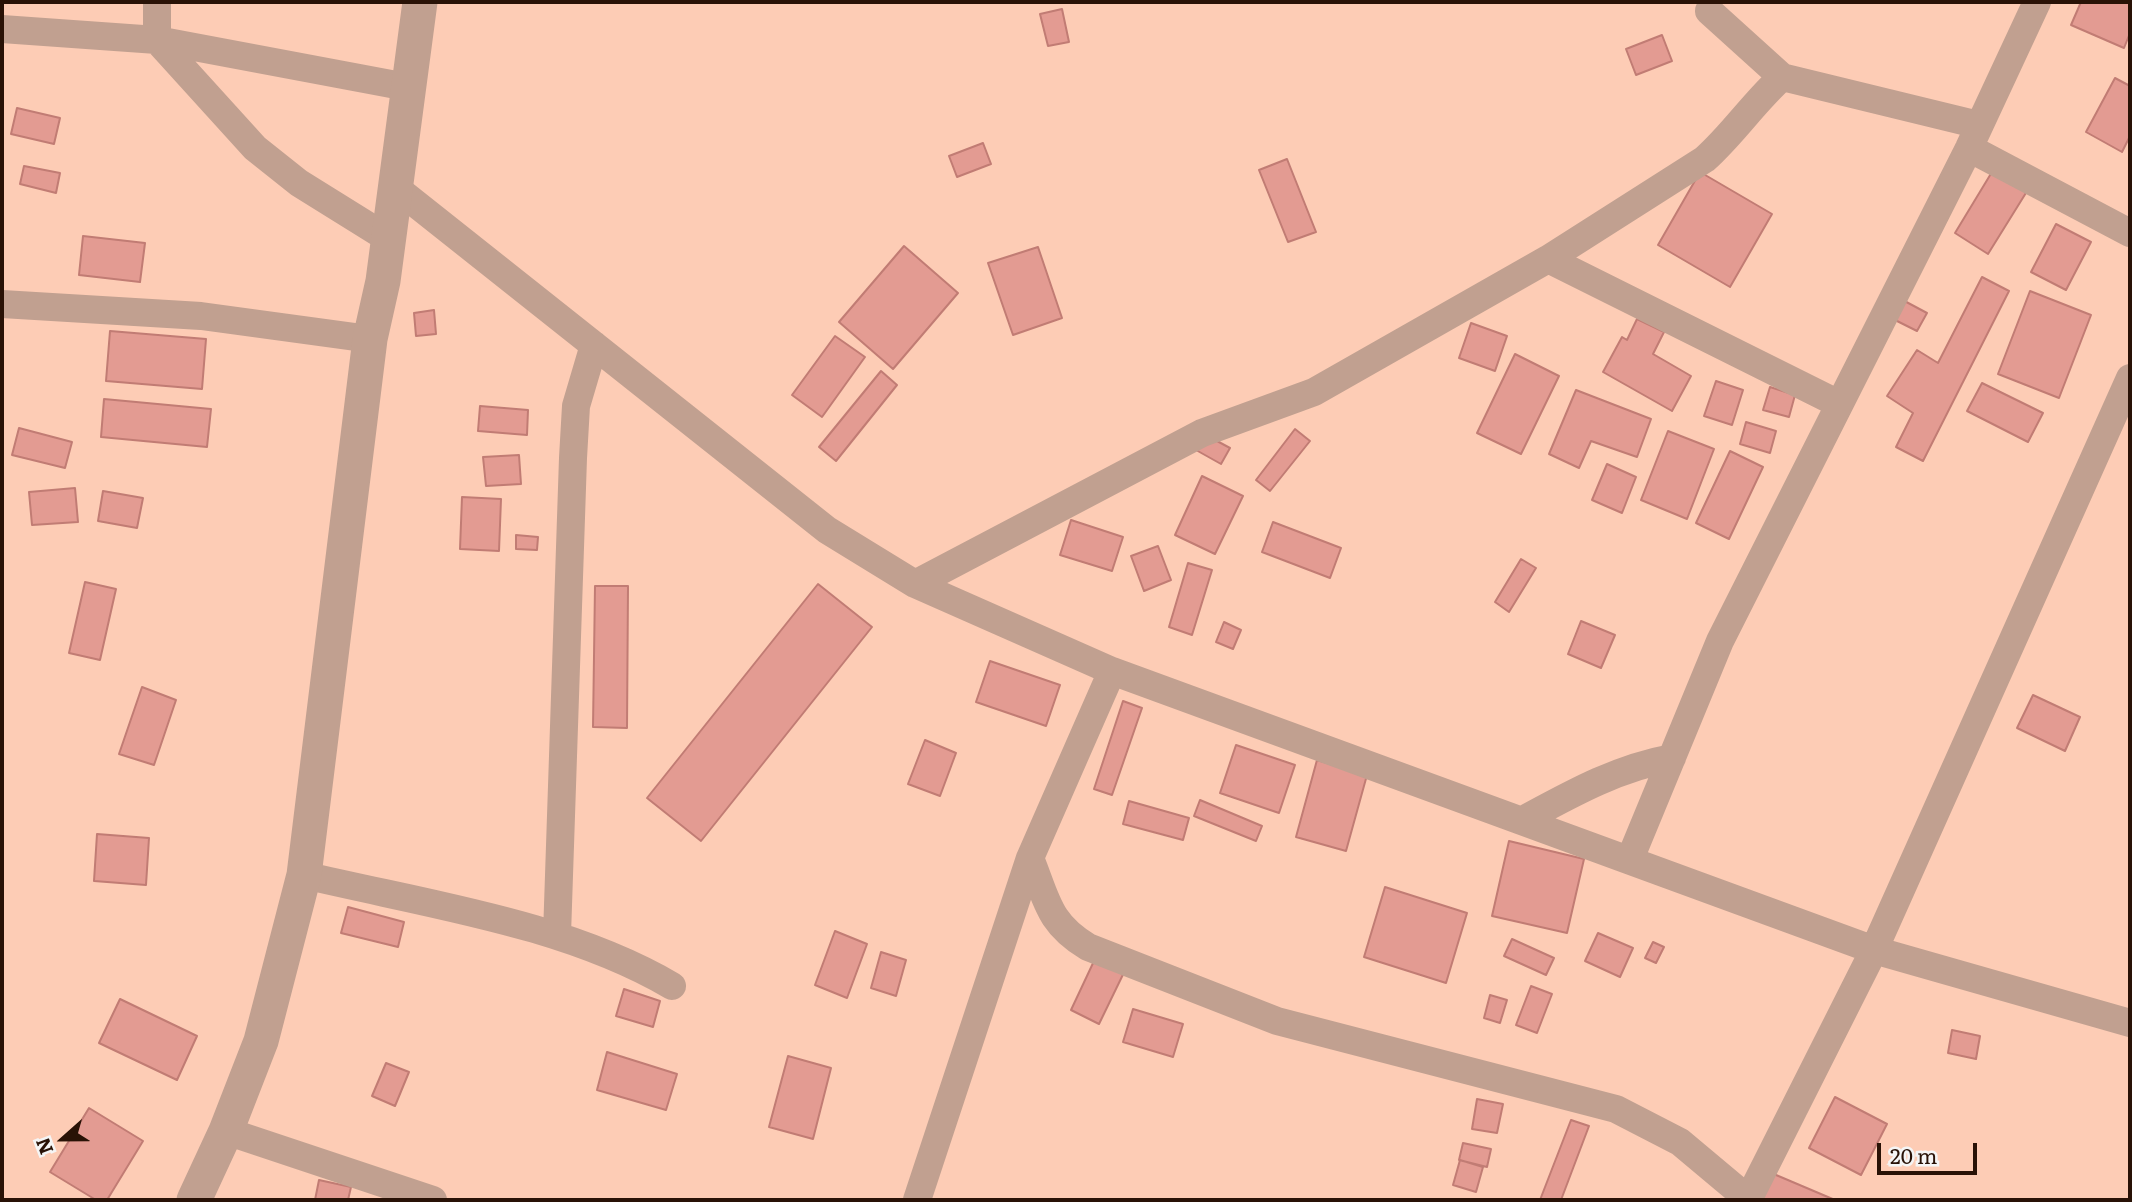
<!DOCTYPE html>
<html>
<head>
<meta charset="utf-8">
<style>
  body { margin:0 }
  #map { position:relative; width:2132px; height:1202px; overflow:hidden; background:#fde2d5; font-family:Literata,serif }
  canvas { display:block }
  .frame { position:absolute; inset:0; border:4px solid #291206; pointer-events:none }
  .north { position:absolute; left:28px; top:1104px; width:70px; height:70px; -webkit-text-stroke:5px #f5f5f5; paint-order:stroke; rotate:249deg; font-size:19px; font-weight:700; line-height:28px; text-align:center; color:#291206 }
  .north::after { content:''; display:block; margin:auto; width:24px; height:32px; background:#291206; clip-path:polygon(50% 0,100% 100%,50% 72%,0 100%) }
  .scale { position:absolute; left:1877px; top:1143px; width:100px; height:32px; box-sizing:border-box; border:4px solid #291206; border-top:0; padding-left:9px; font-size:21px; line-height:24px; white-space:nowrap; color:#291206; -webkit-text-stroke:5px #f5f5f5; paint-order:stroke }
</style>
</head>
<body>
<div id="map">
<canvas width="2132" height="1202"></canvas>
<div class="frame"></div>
<div class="north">N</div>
<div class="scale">20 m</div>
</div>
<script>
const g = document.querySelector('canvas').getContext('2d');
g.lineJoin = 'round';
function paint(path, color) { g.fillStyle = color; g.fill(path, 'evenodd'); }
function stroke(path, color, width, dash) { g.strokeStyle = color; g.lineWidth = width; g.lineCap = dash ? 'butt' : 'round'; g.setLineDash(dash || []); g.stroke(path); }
const green = new Path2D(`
  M2,2H2130V1200H2Z`);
const building = new Path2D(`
  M2081,2H2130V33L2124,48L2071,25Z
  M1062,9L1069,42L1048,46L1040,14Z
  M1662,35L1672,61L1636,75L1626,49Z
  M2115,78L2130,86V136L2122,152L2086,132Z
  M17,108L60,118L54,144L11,134Z
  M983,143L991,164L957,177L949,156Z
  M1287,159L1316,232L1288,242L1259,170Z
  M24,166L60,173L56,193L20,184Z
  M1995,167L2029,188L1988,254L1955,233Z
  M1700,172L1772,214L1730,287L1658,245Z
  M2056,224L2091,242L2066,290L2031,272Z
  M83,236L145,243L140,282L79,275Z
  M904,246L958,293L893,369L839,322Z
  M1038,247L1062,318L1013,335L988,263Z
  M1982,277L2009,291L1923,461L1896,447L1913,413L1887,396L1917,350L1938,363Z
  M2030,291L2091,315L2059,398L1998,374Z
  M1897,297L1927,313L1917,331L1887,316Z
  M434,310L436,334L416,336L414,313Z
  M1637,319L1664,332L1653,354L1691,376L1672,411L1603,372L1622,337L1627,340Z
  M1471,323L1507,336L1495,371L1459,358Z
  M110,331L206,339L202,389L106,381Z
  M835,336L865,357L822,417L792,395Z
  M1515,354L1559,376L1521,454L1477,433Z
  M881,371L897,385L836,461L819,447Z
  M1716,381L1743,390L1732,425L1704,416Z
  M1982,383L2043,413L2028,442L1967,411Z
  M1770,387L1795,395L1789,417L1763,410Z
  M1576,390L1651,419L1637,457L1591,441L1579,468L1549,454Z
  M104,399L211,409L207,447L101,437Z
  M480,406L528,410L527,435L478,431Z
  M1746,422L1776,431L1770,453L1740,444Z
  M19,428L72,442L65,468L12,455Z
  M1295,429L1310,441L1270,491L1256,480Z
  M1668,431L1714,449L1687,519L1641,500Z
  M1204,434L1230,448L1221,464L1196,450Z
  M1730,451L1763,467L1729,539L1696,523Z
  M519,455L521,484L486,486L483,457Z
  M1607,464L1636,477L1622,513L1592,500Z
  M1202,476L1243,496L1215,554L1175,535Z
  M75,488L78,522L32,525L29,492Z
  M103,491L143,498L137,528L98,521Z
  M462,497L501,499L499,551L460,549Z
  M1071,520L1123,537L1112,571L1060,555Z
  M1273,522L1341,548L1330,578L1262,552Z
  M516,535L538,537L537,550L516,549Z
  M1158,546L1171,580L1144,591L1131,556Z
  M1521,559L1536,568L1509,612L1495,602Z
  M1188,563L1212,570L1192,635L1169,627Z
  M85,582L116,589L100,660L69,653Z
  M818,584L872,627L701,841L647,798Z
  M595,586H628L627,728L593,727Z
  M1581,621L1615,635L1601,668L1568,654Z
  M1224,622L1241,630L1233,649L1216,642Z
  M990,661L1060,685L1046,726L976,702Z
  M142,687L176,700L154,765L119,754Z
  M2033,695L2080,717L2065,751L2017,728Z
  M1123,701L1142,708L1112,795L1094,789Z
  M925,740L956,753L940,796L908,784Z
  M1236,745L1295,765L1279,813L1220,793Z
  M1317,760L1367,775L1346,851L1296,837Z
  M1200,800L1262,826L1256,841L1194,816Z
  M1129,801L1189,818L1183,840L1123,824Z
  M97,834L149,838L146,885L94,881Z
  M1509,841L1584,859L1567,933L1492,916Z
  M1385,887L1467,913L1446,983L1364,957Z
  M348,907L404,922L398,947L341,933Z
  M835,931L867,944L847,998L815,985Z
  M1598,933L1633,948L1620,977L1585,961Z
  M1512,939L1554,958L1546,975L1504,956Z
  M1653,942L1664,947L1656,963L1645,958Z
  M1102,944L1131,958L1099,1024L1071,1010Z
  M881,952L906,960L896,996L871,988Z
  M1531,986L1552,994L1537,1033L1516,1025Z
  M624,989L660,1001L653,1027L616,1016Z
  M1490,995L1507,1000L1500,1023L1484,1018Z
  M120,999L197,1036L177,1080L99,1043Z
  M1133,1009L1183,1024L1173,1057L1123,1042Z
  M1952,1030L1980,1036L1976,1059L1948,1053Z
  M607,1052L677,1074L666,1110L597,1090Z
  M788,1056L831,1068L813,1139L769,1127Z
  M386,1063L409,1072L395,1106L372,1096Z
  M1835,1097L1887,1124L1861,1175L1809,1148Z
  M1477,1099L1503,1104L1497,1133L1472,1129Z
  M89,1108L143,1141L107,1200H96L50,1172Z
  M1571,1120L1589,1126L1561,1200H1540Z
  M1463,1143L1491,1149L1487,1167L1459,1160Z
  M1460,1160L1483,1167L1476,1192L1453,1185Z
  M1769,1172L1835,1200H1758Z
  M319,1180L351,1187L348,1200H315Z`);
const minor = new Path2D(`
  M157,2V40L255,148L299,183L389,239
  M1709,11L1782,77
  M2,29L157,40L407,87
  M1969,148L2130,233
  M396,188L827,530L915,584L1112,671L1874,950L2130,1023
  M1548,259L1839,404
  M2,304L201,316L370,339
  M915,584L1202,433L1314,392L1548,259L1705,159C1733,134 1754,102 1782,77L1979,125
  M1523,820C1571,794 1617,768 1672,758
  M1030,858C1047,900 1048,923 1088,947L1277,1021L1616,1109L1680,1142L1748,1199
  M1630,859L1720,641L1969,148L2037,2
  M304,875C425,904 565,923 672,986
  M557,935L573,458L576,406L594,345
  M226,1131L433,1200
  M917,1200L1030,858L1112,671
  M1748,1200L1874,950L2130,378`);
const tertiary = new Path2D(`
  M194,1200L226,1131L261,1041L304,875L370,339L383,281L420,2`);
paint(green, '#fdccb5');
paint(building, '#e39b92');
stroke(building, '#c17c74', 2);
stroke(minor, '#c1a090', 28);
stroke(tertiary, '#c1a090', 35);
</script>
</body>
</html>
